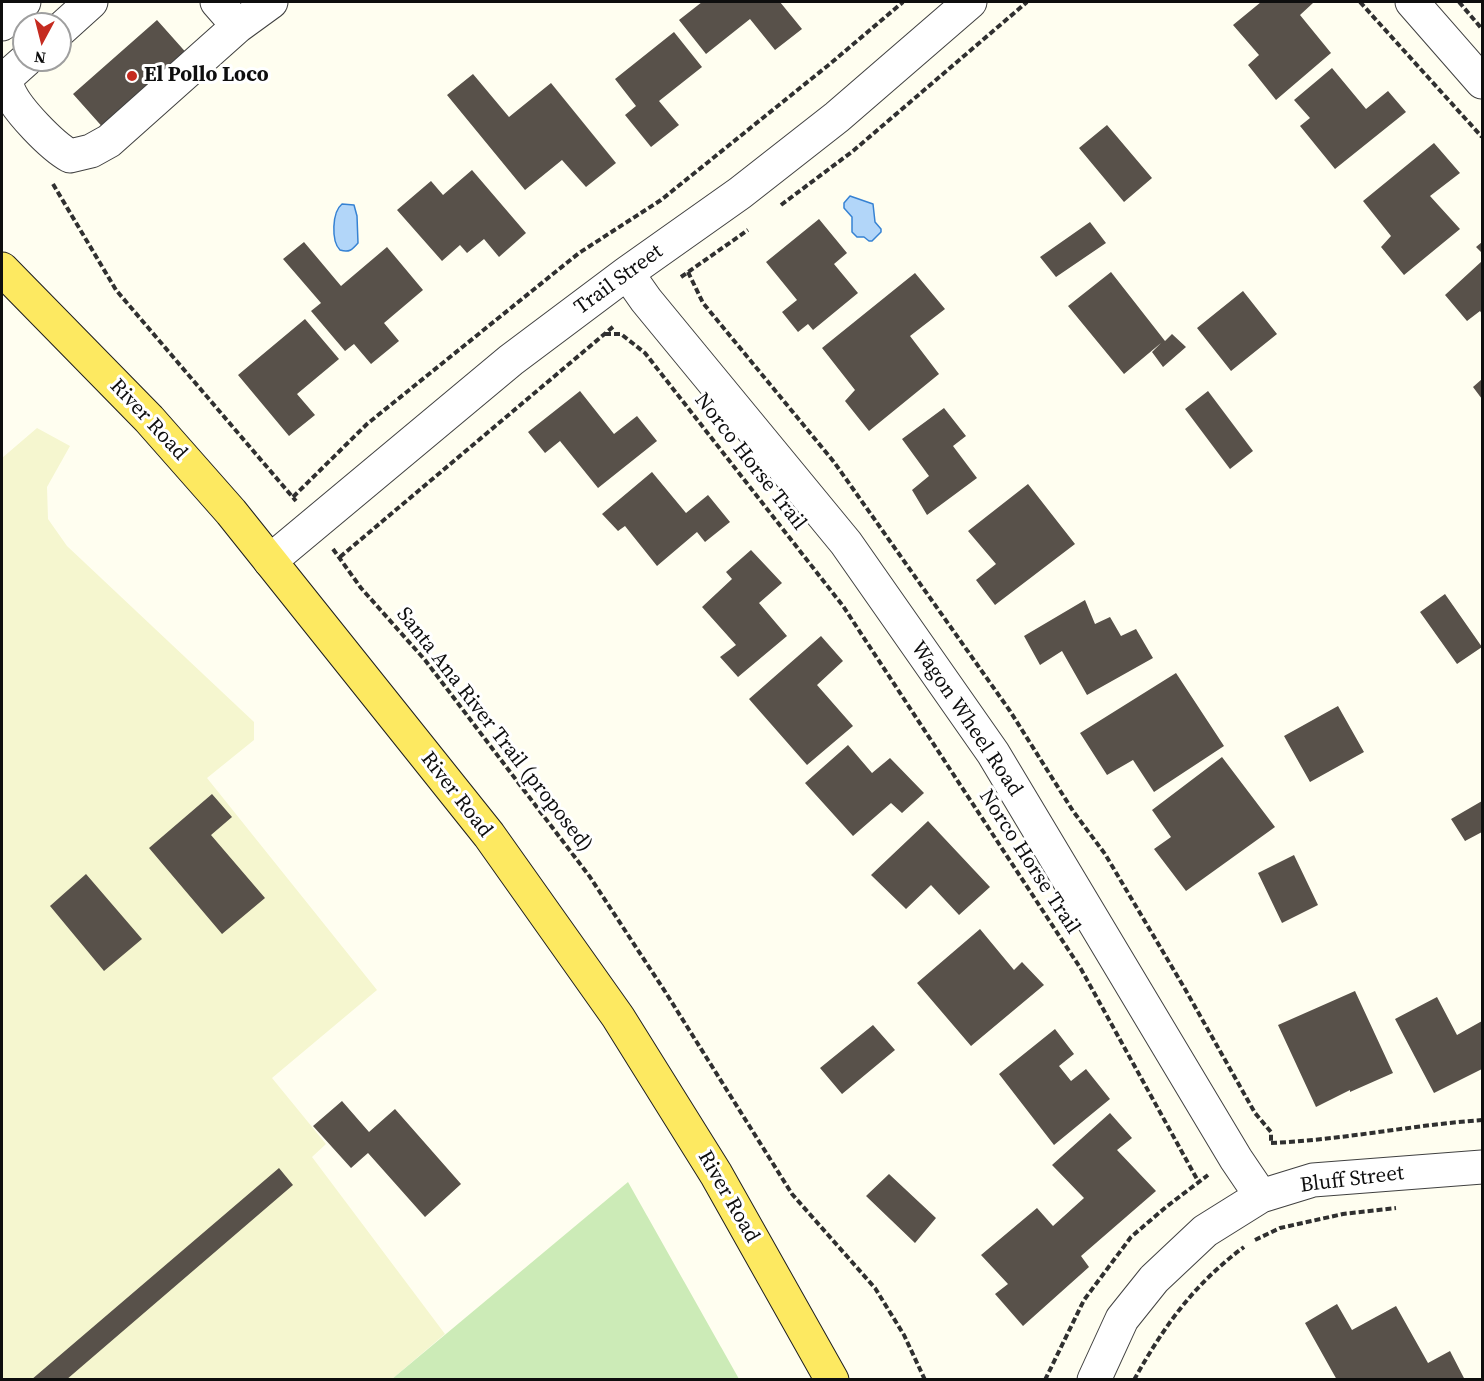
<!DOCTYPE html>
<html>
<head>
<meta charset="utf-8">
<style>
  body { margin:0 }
  #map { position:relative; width:1484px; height:1381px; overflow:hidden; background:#fffef0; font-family:"Source Serif 4",serif }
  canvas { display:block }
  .frame { position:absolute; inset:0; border:3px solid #0e0e0e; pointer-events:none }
  .north { position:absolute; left:12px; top:12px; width:60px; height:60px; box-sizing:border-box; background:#fff; border:2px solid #9f9f9f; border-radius:50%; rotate:187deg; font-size:16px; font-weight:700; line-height:24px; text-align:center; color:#0e0e0e }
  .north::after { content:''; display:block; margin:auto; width:21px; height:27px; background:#c52b20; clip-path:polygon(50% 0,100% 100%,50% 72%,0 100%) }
</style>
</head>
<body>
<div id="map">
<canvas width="1484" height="1381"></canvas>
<div class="frame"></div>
<div class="north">N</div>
</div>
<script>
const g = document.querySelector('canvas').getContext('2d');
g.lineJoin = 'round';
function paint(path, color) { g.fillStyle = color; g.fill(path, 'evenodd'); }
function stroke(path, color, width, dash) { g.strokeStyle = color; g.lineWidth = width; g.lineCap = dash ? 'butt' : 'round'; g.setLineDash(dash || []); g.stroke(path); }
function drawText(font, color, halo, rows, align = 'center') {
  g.font = font + ' "Source Serif 4",serif'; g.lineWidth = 6; g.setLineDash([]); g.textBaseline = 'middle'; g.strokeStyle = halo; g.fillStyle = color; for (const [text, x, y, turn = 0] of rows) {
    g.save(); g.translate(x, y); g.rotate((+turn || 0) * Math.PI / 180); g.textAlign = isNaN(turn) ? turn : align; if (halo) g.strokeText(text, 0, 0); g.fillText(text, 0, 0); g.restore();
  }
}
const farmland = new Path2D(`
  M37,428L70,446L47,487L48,519L67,546L254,722V740L207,778L377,990L272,1078L326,1144L312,1157L445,1334L392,1379H2V458Z`);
const green = new Path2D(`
  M628,1182L739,1379H392Z`);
const water = new Path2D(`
  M850,196L873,204L875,222L881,229V232L872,241H869L864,237H857L852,232V217L844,208V203Z
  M342,204L354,205L357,216L358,243C352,250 349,253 340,250C331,241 332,212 342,204Z`);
const building = new Path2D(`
  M702,2H780L802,29L775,50L750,19L706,54L679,20Z
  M1261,2H1312L1313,3L1300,15L1331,53L1276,100L1248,65L1259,55L1233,25Z
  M157,20L190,57L106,131L73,94Z
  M674,32L702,67L659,101L679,125L651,147L625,115L636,106L615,79Z
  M1332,68L1366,109L1388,91L1406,112L1335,169L1300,126L1310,118L1294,100Z
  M473,74L509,117L551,83L616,163L586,187L562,160L525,190L447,95Z
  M1107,125L1152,178L1124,202L1079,148Z
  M1434,143L1460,173L1430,196L1460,229L1404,275L1381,247L1391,236L1363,201Z
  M472,170L526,233L499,257L484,239L467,253L460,245L442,261L397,210L431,181L443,195Z
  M819,219L847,253L834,264L858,293L813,330L808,324L798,332L782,312L797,300L766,262Z
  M1090,222L1106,243L1056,277L1040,257Z
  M304,242L341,286L387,247L423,290L384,323L399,341L371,364L354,344L345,351L311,311L321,303L283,259Z
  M1482,242V253L1476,247Z
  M1482,261V314L1480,311L1467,321L1445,295Z
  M1111,272L1165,341L1172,334L1186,347L1163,367L1152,352L1161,343L1124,374L1068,306Z
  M915,273L945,309L910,336L939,374L869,431L845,401L855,390L822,348Z
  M1243,291L1277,334L1231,371L1197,328Z
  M305,319L339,359L297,394L315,415L289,436L238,375Z
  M1482,379V399L1473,387Z
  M580,391L614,434L637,416L657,441L598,488L560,441L545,453L528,432Z
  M1208,391L1253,451L1230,469L1185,409Z
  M944,408L966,436L953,446L977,478L927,515L912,490L929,476L902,439Z
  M652,472L686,513L708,495L730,522L705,542L697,532L657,566L625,526L618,531L602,514Z
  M1028,484L1075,544L995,605L976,580L996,564L968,531Z
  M751,550L782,583L759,603L787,636L738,677L720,657L736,645L702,607L732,579L726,572Z
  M1445,594L1482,647L1457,664L1420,612Z
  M1085,600L1095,624L1110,617L1121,636L1136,629L1153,658L1087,695L1062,651L1040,665L1024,636Z
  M821,636L843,661L817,685L853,726L807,765L749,699Z
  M1176,673L1224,746L1154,792L1133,760L1107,775L1080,733Z
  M1338,706L1364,752L1310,782L1284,736Z
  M848,745L872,773L890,758L924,793L902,813L891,803L853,836L805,783Z
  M1222,757L1275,827L1186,891L1154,849L1171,837L1152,810Z
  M212,794L232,817L211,835L265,898L222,934L149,848Z
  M1482,801V832L1465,841L1451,819Z
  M928,821L990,887L959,915L931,885L906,909L871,875Z
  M1294,855L1318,905L1282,923L1258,873Z
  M86,874L142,939L104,971L50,906Z
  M980,929L1014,970L1022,962L1044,985L971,1046L917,983Z
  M1355,991L1393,1073L1350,1092V1090L1316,1107L1278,1025Z
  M1437,997L1457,1035L1482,1021V1069L1434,1093L1395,1019Z
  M873,1025L895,1050L842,1094L820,1068Z
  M1055,1029L1074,1054L1059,1066L1071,1081L1086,1069L1110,1099L1054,1145L999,1074Z
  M342,1101L369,1132L395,1109L461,1184L425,1217L368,1153L351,1168L313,1126Z
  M1110,1113L1132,1138L1117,1150L1156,1191L1081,1256L1089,1267L1023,1326L995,1294L1008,1284L981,1255L1037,1208L1053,1226L1084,1198L1052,1165Z
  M279,1168L293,1185L66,1380H31Z
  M889,1174L936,1218L915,1243L866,1196Z
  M1337,1304L1352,1330L1396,1306L1428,1363L1450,1351L1465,1380H1337L1305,1323Z`);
const path = new Path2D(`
  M1360,2L1482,137
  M1459,2L1482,29
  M53,184L116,290L296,501
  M781,205L853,151L1027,2
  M688,272L703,303L834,462L1010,711L1073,811L1105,854L1185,989L1255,1113L1271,1132V1143
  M681,277L748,230
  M605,334H621L645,353L843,606L1081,969L1198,1181
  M293,497L367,424L579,253L661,200L831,63L903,2
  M333,549L361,588L425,660L590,877L666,993L792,1194L875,1288L904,1335L925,1380
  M340,557L614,326
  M1271,1143C1342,1140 1412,1125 1482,1120
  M1255,1240L1280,1228L1343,1214L1396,1208
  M1045,1380L1084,1300L1131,1237L1166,1207L1208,1175
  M1134,1380C1164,1326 1194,1284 1244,1247`);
const minor = new Path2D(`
  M217,2L238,26L271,2
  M1412,2L1482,82
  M2,24L24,2
  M60,30L91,2
  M26,60L7,77C8,82 7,87 9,91C17,110 52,146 70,156L91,151L109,141L238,26
  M627,273L646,300L846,543L993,753L1236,1159L1261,1196
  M270,561L511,360L627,273L740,193L837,117L970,2
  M1094,1380L1122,1319L1154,1279L1205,1231L1261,1196L1313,1180L1482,1167`);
const major = new Path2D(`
  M2,269L149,419L231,512L489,835L618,1017L716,1174L832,1380`);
const markers = [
  [132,76,6,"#c52b20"]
];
const poiNames = [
  ["El Pollo Loco",144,76]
];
const streetNames = [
  ["Trail Street",619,280,-36],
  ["River Road",148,420,47],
  ["Norco Horse Trail",750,462,52],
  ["Wagon Wheel Road",966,719,56],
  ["Santa Ana River Trail (proposed)",494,730,52],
  ["River Road",456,795,52],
  ["Norco Horse Trail",1029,862,57],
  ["Bluff Street",1352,1180,-7],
  ["River Road",728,1197,60]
];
paint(farmland, '#f5f6cf');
paint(green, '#ccebb7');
paint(water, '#b2d6f9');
stroke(water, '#3682d3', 1.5);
paint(building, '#58514a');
stroke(minor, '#414141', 35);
stroke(major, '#1f1f1f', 35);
stroke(path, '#303030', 4, [6, 3]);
stroke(minor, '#fff', 33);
stroke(major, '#fde961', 33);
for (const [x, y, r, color] of markers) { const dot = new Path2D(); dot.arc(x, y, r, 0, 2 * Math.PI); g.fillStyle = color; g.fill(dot); stroke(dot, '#fff', 2); }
drawText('bold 21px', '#0e0e0e', '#fff', poiNames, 'left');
drawText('21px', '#0e0e0e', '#fff', streetNames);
</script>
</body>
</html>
